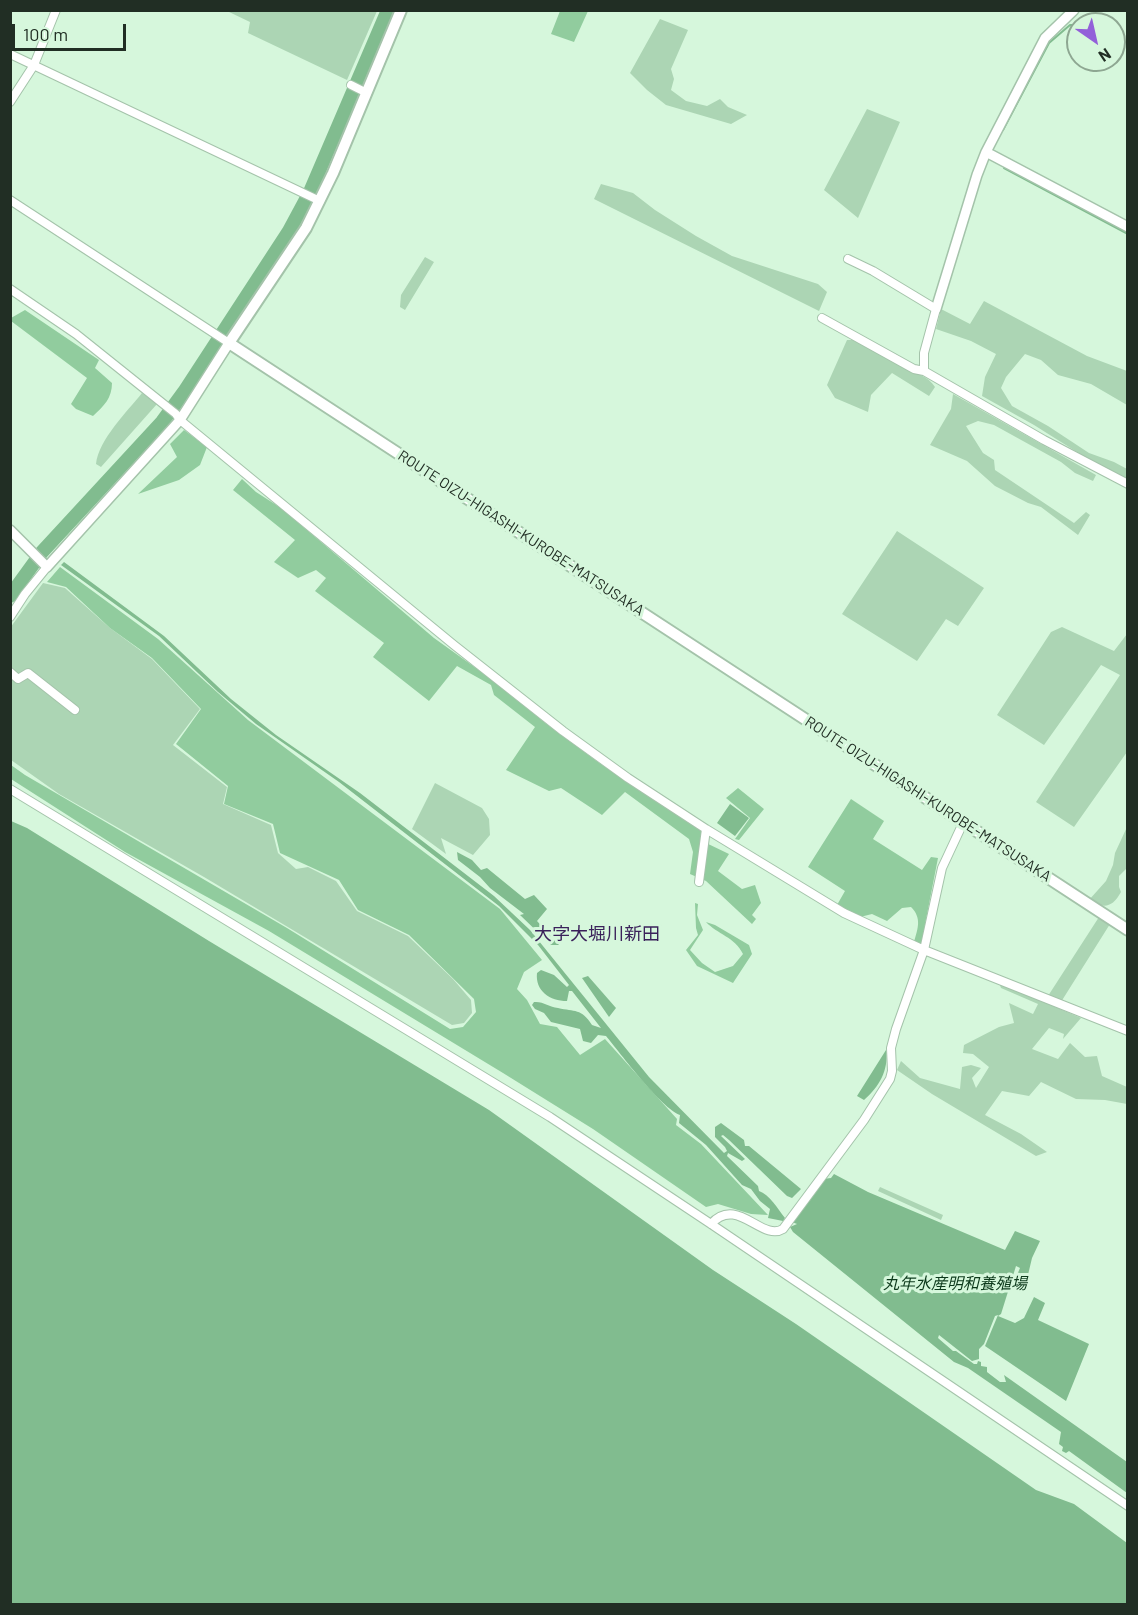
<!DOCTYPE html>
<html>
<head>
<meta charset="utf-8">
<style>
  body { margin:0 }
  #map { position:relative; width:1138px; height:1615px; overflow:hidden; background:#d6f7dc; font-family:Barlow,sans-serif }
  canvas { display:block }
  .frame { position:absolute; inset:0; border:12px solid #212e24; pointer-events:none }
  .north { position:absolute; left:1066px; top:12px; width:60px; height:60px; box-sizing:border-box; background:#d6f7dc; border:2px solid #8ea792; border-radius:50%; rotate:146deg; font-size:16px; font-weight:700; line-height:24px; text-align:center; color:#212e24 }
  .north::after { content:''; display:block; margin:auto; width:21px; height:27px; background:#9360d9; clip-path:polygon(50% 0,100% 100%,50% 72%,0 100%) }
  .scale { position:absolute; left:12px; top:24px; width:114px; height:27px; box-sizing:border-box; border:3px solid #212e24; border-top:0; padding-left:8px; font-size:18px; line-height:21px; white-space:nowrap; color:#212e24; -webkit-text-stroke:4px #d6f7dc; paint-order:stroke }
</style>
</head>
<body>
<div id="map">
<canvas width="1138" height="1615"></canvas>
<div class="frame"></div>
<div class="north">N</div>
<div class="scale">100 m</div>
</div>
<script>
const g = document.querySelector('canvas').getContext('2d');
g.lineJoin = 'round';
function paint(path, color) { g.fillStyle = color; g.fill(path, 'evenodd'); }
function stroke(path, color, width, dash) { g.strokeStyle = color; g.lineWidth = width; g.lineCap = dash ? 'butt' : 'round'; g.setLineDash(dash || []); g.stroke(path); }
function drawText(font, color, halo, rows, align = 'center') {
  g.font = font + ' Barlow,"Noto Sans JP",sans-serif'; g.lineWidth = 6; g.setLineDash([]); g.textBaseline = 'middle'; g.strokeStyle = halo; g.fillStyle = color; for (const [text, x, y, turn = 0] of rows) {
    g.save(); g.translate(x, y); g.rotate((+turn || 0) * Math.PI / 180); g.textAlign = isNaN(turn) ? turn : align; if (halo) g.strokeText(text, 0, 0); g.fillText(text, 0, 0); g.restore();
  }
}
const green = new Path2D(`
  M227,11H377L347,80L248,33L250,22Z
  M660,19L688,30L671,69L674,79L671,90L686,101L707,106L720,99L728,107L747,115L731,124L666,105L647,90L630,73Z
  M867,109L900,122L858,218L824,190Z
  M601,184L633,193L655,210L696,236L732,256L818,284L827,292L819,311L594,199Z
  M425,257L434,262L405,310L400,307L401,295Z
  M984,301L1087,356L1127,371V405L1091,384L1058,375L1041,360L1025,354L1006,377L1001,388L1012,406L1048,426L1089,453L1114,462L1127,469V481L1115,476L1034,425L982,396L985,377L996,354L971,341L936,329L941,309L970,324Z
  M847,340H856C873,350 889,360 907,369C917,374 928,376 935,387L929,396L892,373L871,395L868,412L835,398L827,385Z
  M142,393L157,404L101,467L96,464C99,439 127,412 142,393Z
  M953,394L1096,475L1093,481L1075,473L1061,462L994,425L978,421L966,426L983,453L994,460L995,470L1074,523L1086,512L1090,515L1078,535L1041,507L1028,503L995,486L967,461L930,445L951,409Z
  M897,531L984,588L958,626L946,619L917,661L842,614Z
  M43,583L65,588L110,628L152,659L200,709L173,745L227,787L223,804L271,825L278,853L296,869L308,867L336,881L357,911L408,936L453,979L471,1000L472,1013L464,1023L452,1025L204,877L59,794L11,760L10,628Z
  M1062,627L1114,651L1127,634V752L1074,827L1036,802L1120,675L1101,665L1044,745L997,715L1051,632Z
  M435,783L482,808L489,819L490,835L473,855L441,838L446,854L412,829Z
  M1127,827V868L1119,876V887L1121,892C1112,908 1104,909 1089,900L1106,881L1113,865L1115,853Z
  M1099,917L1110,924L1061,1002L1048,996Z
  M999,983L1081,1018L1063,1039L1064,1034L1049,1028L1032,1049L1058,1059L1070,1043L1085,1057L1097,1056L1102,1076L1127,1087V1104L1105,1100L1076,1099L1041,1082L1029,1096L1002,1091L985,1115L1021,1134L1047,1152L1036,1156L932,1094L897,1070L901,1061L920,1078L960,1089L962,1067L971,1065L981,1068L972,1078L976,1088L989,1067L973,1054L963,1053L964,1045L999,1027L1014,1023L1009,1003L1033,1014L1038,1004L1001,988Z
  M880,1187L943,1215L941,1220L878,1191Z`);
const forest = new Path2D(`
  M560,11H588L574,42L551,34Z
  M25,310L99,360L95,368L112,383C112,398 104,406 93,416L76,409L71,404L87,378L11,321V318Z
  M184,430L207,447L200,465L179,480L138,494L177,457L170,444Z
  M242,479L256,492L281,508L434,638L487,676L548,725L598,762L702,830V841L729,854L718,871L742,889L755,885L761,903L752,915L756,919L752,924L706,881L690,874L693,852L689,839L625,792L602,815L561,788L549,791L506,770L535,727L494,695L491,685L457,666L429,701L373,657L384,643L315,591L326,578L316,570L298,578L274,562L295,540L233,490Z
  M60,567L158,639L248,720L500,909L542,960L524,972L517,989L527,1000L540,1024L557,1027L580,1055L605,1039L677,1119L676,1125L701,1144L768,1215L751,1214L718,1204L706,1207L593,1129L503,1073L269,931L125,852L11,779V765L25,775L287,928L450,1029L463,1027L476,1012L474,999L409,935L358,910L339,880L280,853L273,824L224,804L228,786L176,744L201,709L152,658L110,628L66,587L47,582Z
  M738,788L764,809L739,840L735,839L750,818L726,798Z
  M851,799L884,821L873,839L922,870L931,857L938,858L921,945L914,942C918,928 922,918 911,907L902,908L887,921L872,914L860,917L837,905L845,891L808,867Z
  M695,903L698,904L697,915L703,930L690,950L702,963L715,972L733,966L743,954C735,937 717,934 706,922L715,925L749,945L752,954L733,983L697,966L686,950L698,935L696,928Z`);
const water = new Path2D(`
  M64,562L164,636L231,699L276,735L360,793L494,896L530,930L649,1077L724,1153L727,1151L725,1147L715,1137V1127L721,1123L744,1140L745,1146H749L801,1189L792,1198L787,1196L729,1140L723,1135L721,1136L745,1159L742,1161L728,1153L727,1156L758,1186L759,1191C769,1194 778,1209 785,1218L783,1221L768,1218L770,1209L760,1201L751,1189L742,1185L706,1145L679,1123L680,1115C662,1109 620,1053 606,1036L598,1035L591,1043L583,1041L580,1029L551,1022L544,1013L535,1009L532,1005L534,1002C543,1001 549,1007 558,1008C575,1012 581,1008 592,1025L601,1028L572,991H569L567,1001C550,1001 535,991 537,973L541,970L554,975L567,987L569,985L538,945L499,906L339,782L256,724L218,692L159,636L61,565Z
  M730,804L749,818L735,836L717,823Z
  M11,821L27,828L209,941L489,1110L713,1270L796,1324L1036,1490L1074,1504L1127,1543V1604H11Z
  M457,852L472,860L481,870L487,868L525,899L534,895L547,909L537,921L559,945H551L520,915L524,914L490,888L480,877L458,860Z
  M588,976L616,1008L609,1017L582,978Z
  M886,1050C889,1070 879,1087 864,1100L857,1096Z
  M834,1174L868,1192L1005,1250L1015,1231L1040,1241L1032,1258L1027,1279L1017,1275L1020,1268L1016,1266L1001,1314L998,1316L1015,1323L1024,1318L1034,1297L1045,1303L1038,1320L1089,1344L1066,1401L985,1346L998,1315L995,1316L984,1344L979,1349V1359L972,1361L939,1335L938,1338L953,1351H956L974,1364H977L978,1361L981,1362V1366L987,1367V1372L1000,1382H1006L1004,1375L1127,1462V1493L1069,1451L1066,1453L1062,1451L1063,1447L1059,1444L1061,1432L968,1368L954,1362L793,1232L790,1227L797,1224L792,1222L823,1179L831,1178Z`);
const stream = new Path2D(`
  M1085,24L1095,16
  M1003,130L1049,43L1070,25H1078
  M1004,168L1128,234`);
const river = new Path2D(`
  M10,596L42,552L162,422L184,392L289,231L310,192L388,10`);
const minor = new Path2D(`
  M10,54L320,201
  M351,85L367,93
  M10,102L34,65L56,10
  M10,200L229,343
  M848,259L873,271L936,309L924,353V371
  M10,289L76,334L176,414L180,420L454,645L563,731L628,778L706,829L844,913L924,950L1128,1031
  M822,318L914,369L924,371L1044,440L1128,484
  M10,617L25,594L47,567
  M10,672L18,679L28,673L75,710
  M10,789L550,1117L711,1224L1128,1506
  M699,882L706,829
  M711,1224C737,1195 762,1242 783,1229L864,1120L890,1079L892,1071L891,1048L896,1029L924,950L942,868L963,823`);
const tertiary = new Path2D(`
  M986,152L1128,227
  M936,309L977,175L986,152L1045,38L1074,10
  M10,530L47,567L180,420L229,343`);
const secondary = new Path2D(`
  M401,10L333,173L306,228L229,343L1128,930`);
const streetNames = [
  ["ROUTE OIZU-HIGASHI-KUROBE-MATSUSAKA",521,533,33],
  ["ROUTE OIZU-HIGASHI-KUROBE-MATSUSAKA",928,799,33]
];
const waterNames = [
  ["丸年水産明和養殖場",955,1284]
];
const quarterNames = [
  ["大字大堀川新田",597,934]
];
paint(green, '#acd5b4');
paint(forest, '#91cc9e');
paint(water, '#81bc8f');
stroke(stream, '#81bc8f', 2);
stroke(river, '#81bc8f', 14);
stroke(minor, '#a4c3aa', 10);
stroke(tertiary, '#a4c3aa', 12);
stroke(secondary, '#a4c3aa', 14);
stroke(minor, '#fff', 8);
stroke(tertiary, '#fff', 9);
stroke(secondary, '#fff', 10);
drawText('15px', '#212e24', '#d6f7dc', streetNames);
drawText('italic 16px', '#0c391b', '#d6f7dc', waterNames);
drawText('18px', '#3a215a', '#d6f7dc', quarterNames);
</script>
</body>
</html>
